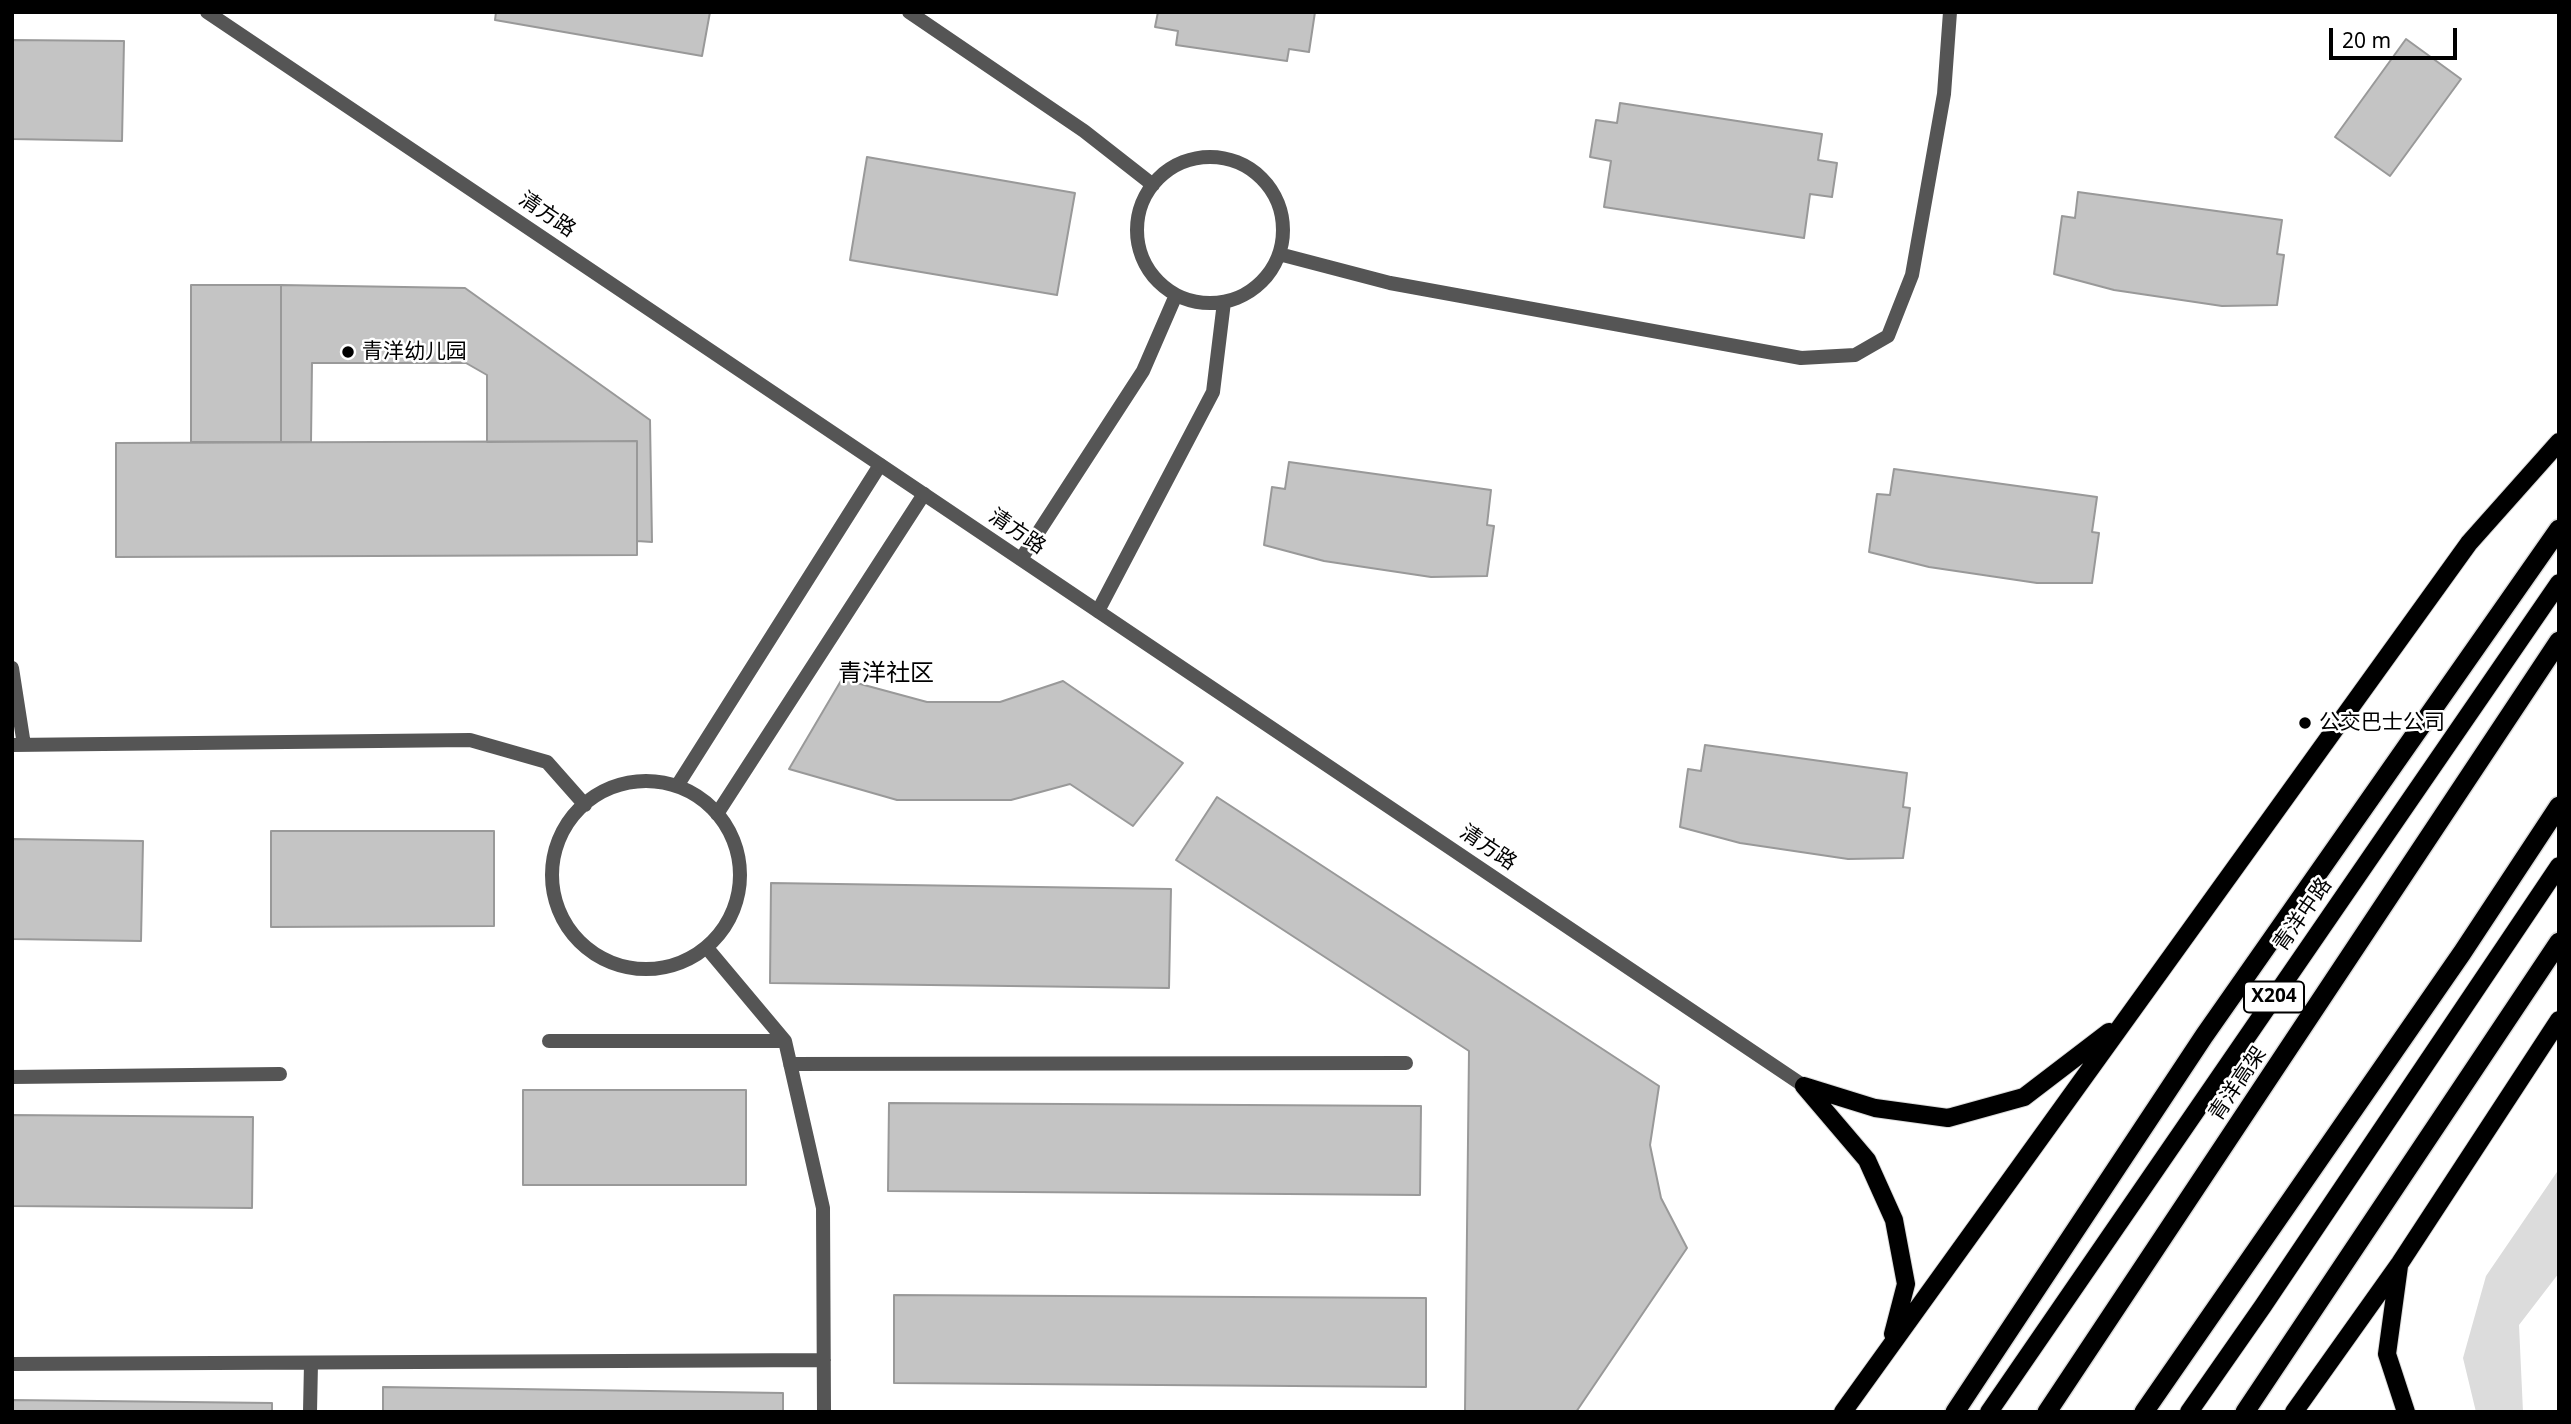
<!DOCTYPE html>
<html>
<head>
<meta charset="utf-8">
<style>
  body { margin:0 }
  #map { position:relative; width:2571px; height:1424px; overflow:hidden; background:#fff; font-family:"Noto Sans",sans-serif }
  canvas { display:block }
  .frame { position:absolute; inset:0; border:14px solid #000; pointer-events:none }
  .scale { position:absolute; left:2329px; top:28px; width:128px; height:32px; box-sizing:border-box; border:4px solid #000; border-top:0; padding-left:9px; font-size:21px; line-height:24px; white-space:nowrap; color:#000; -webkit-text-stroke:5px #fff; paint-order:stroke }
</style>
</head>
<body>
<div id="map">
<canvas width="2571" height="1424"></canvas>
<div class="frame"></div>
<div class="scale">20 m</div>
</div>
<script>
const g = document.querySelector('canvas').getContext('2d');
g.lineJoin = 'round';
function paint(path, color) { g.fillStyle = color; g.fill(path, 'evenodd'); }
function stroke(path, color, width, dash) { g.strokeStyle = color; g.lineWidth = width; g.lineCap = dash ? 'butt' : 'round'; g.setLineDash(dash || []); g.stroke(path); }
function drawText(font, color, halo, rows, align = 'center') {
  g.font = font + ' "Noto Sans","Noto Sans SC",sans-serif'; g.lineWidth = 5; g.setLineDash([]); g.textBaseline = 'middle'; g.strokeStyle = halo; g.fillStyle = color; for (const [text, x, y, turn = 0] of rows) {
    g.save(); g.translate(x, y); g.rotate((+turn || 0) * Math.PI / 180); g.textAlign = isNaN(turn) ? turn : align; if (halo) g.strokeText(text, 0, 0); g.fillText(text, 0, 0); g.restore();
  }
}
const green = new Path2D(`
  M2559,1169V1273L2519,1325L2523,1412H2476L2463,1358L2486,1276Z`);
const building = new Path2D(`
  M496,12H710L702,56L495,20Z
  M1158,12H1315L1309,52L1289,49L1287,61L1176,45L1178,31L1155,27Z
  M2406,39L2461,79L2390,176L2335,137Z
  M12,40L124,41L122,141L12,139Z
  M1620,103L1822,134L1818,160L1837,163L1832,197L1810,194L1804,238L1604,207L1611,161L1590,157L1596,120L1617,123Z
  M867,157L1075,193L1057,295L850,260Z
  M2078,192L2282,220L2277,254L2284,255L2277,305L2222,306L2114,290L2054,274L2062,216L2075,218Z
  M191,285H281V442H191Z
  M281,285L465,288L650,420L652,542L637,541V441L487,442V375L466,363H312L311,442H281Z
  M637,441V555L116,557V443Z
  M1289,462L1491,490L1487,525L1494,526L1487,576L1431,577L1324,561L1264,545L1272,487L1285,489Z
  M1894,469L2097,497L2092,532L2099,533L2092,583H2037L1929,567L1869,552L1877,494L1890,495Z
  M842,679L927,702H1000L1063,681L1183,763L1133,826L1070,784L1011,800H897L789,769Z
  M1705,745L1907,773L1903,807L1910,808L1903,858L1848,859L1740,843L1680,827L1688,769L1701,771Z
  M1217,797L1659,1086L1650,1145L1661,1198L1687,1248L1576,1412L1465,1411L1469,1051L1176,860Z
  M271,831H494V926L271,927Z
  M12,839L143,841L141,941L12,939Z
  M771,883L1171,889L1169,988L770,983Z
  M523,1090H746V1185H523Z
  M889,1103L1421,1106L1420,1195L888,1191Z
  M12,1115L253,1117L252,1208L12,1206Z
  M894,1295L1426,1298V1387L894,1383Z
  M383,1387L783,1393V1412H383Z
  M12,1400L272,1403V1412H12Z`);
const service = new Path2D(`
  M909,12L1084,131L1153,185
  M1137 230a73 73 0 1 1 146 0a73 73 0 1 1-146 0Z
  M1279,254L1390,283L1801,358L1855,355L1888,336L1912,275L1944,94L1950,12
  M1021,559L1143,371L1176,295
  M1098,611L1213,392L1224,302
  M12,668L24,745
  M12,745L470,740L547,762L585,805
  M552 875a94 94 0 1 1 188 0a94 94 0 1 1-188 0Z
  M677,786L880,465
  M717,814L924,494
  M707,948L785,1041L823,1208L824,1412
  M549,1041H785
  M790,1064L1406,1063
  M12,1077L280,1074
  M12,1364L824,1360
  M310,1412L311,1363`);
const tertiary = new Path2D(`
  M207,12L1804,1086`);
const primary = new Path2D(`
  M1804,1086L1875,1108L1948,1118L2024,1097L2109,1032
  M1804,1086L1867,1160L1894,1220L1906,1284L1893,1334
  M2399,1266L2387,1354L2406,1412
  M1843,1412L2469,543L2559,442
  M1989,1412L2559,583
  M2189,1412L2263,1306L2559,866
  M2294,1412L2400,1263L2559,1020`);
const trunk = new Path2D(`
  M1955,1412L2204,1036L2559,529
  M2047,1412L2559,641
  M2144,1412L2462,953L2559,806
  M2245,1412L2559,942`);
const markers = [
  [348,352,7,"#000"],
  [2305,723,7,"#000"]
];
const shields = [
  [2274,997,60]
];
const shieldNames = [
  ["X204",2274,997]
];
const streetNames = [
  ["清方路",547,215,34],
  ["清方路",1017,532,34],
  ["清方路",1488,848,34],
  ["青洋中路",2303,915,-55],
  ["青洋高架",2238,1084,-56]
];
const poiNames = [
  ["青洋幼儿园",362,352],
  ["公交巴士公司",2319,723]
];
const quarterNames = [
  ["青洋社区",886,674]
];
paint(green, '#dcdcdc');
paint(building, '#c4c4c4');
stroke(building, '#999', 2);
stroke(primary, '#dbdbdb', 20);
stroke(trunk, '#dbdbdb', 22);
stroke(service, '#555', 14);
stroke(tertiary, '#555', 14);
stroke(primary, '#000', 18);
stroke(trunk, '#000', 19);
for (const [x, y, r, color] of markers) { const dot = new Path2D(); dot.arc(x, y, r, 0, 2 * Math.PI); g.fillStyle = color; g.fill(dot); stroke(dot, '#fff', 2.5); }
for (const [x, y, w] of shields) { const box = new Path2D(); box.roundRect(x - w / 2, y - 15.5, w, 31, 5); g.fillStyle = '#fff'; g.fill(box); stroke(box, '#000', 2); }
drawText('bold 19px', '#000', null, shieldNames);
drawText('21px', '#000', '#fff', streetNames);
drawText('21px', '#000', '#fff', poiNames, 'left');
drawText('24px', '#000', '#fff', quarterNames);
</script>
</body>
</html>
